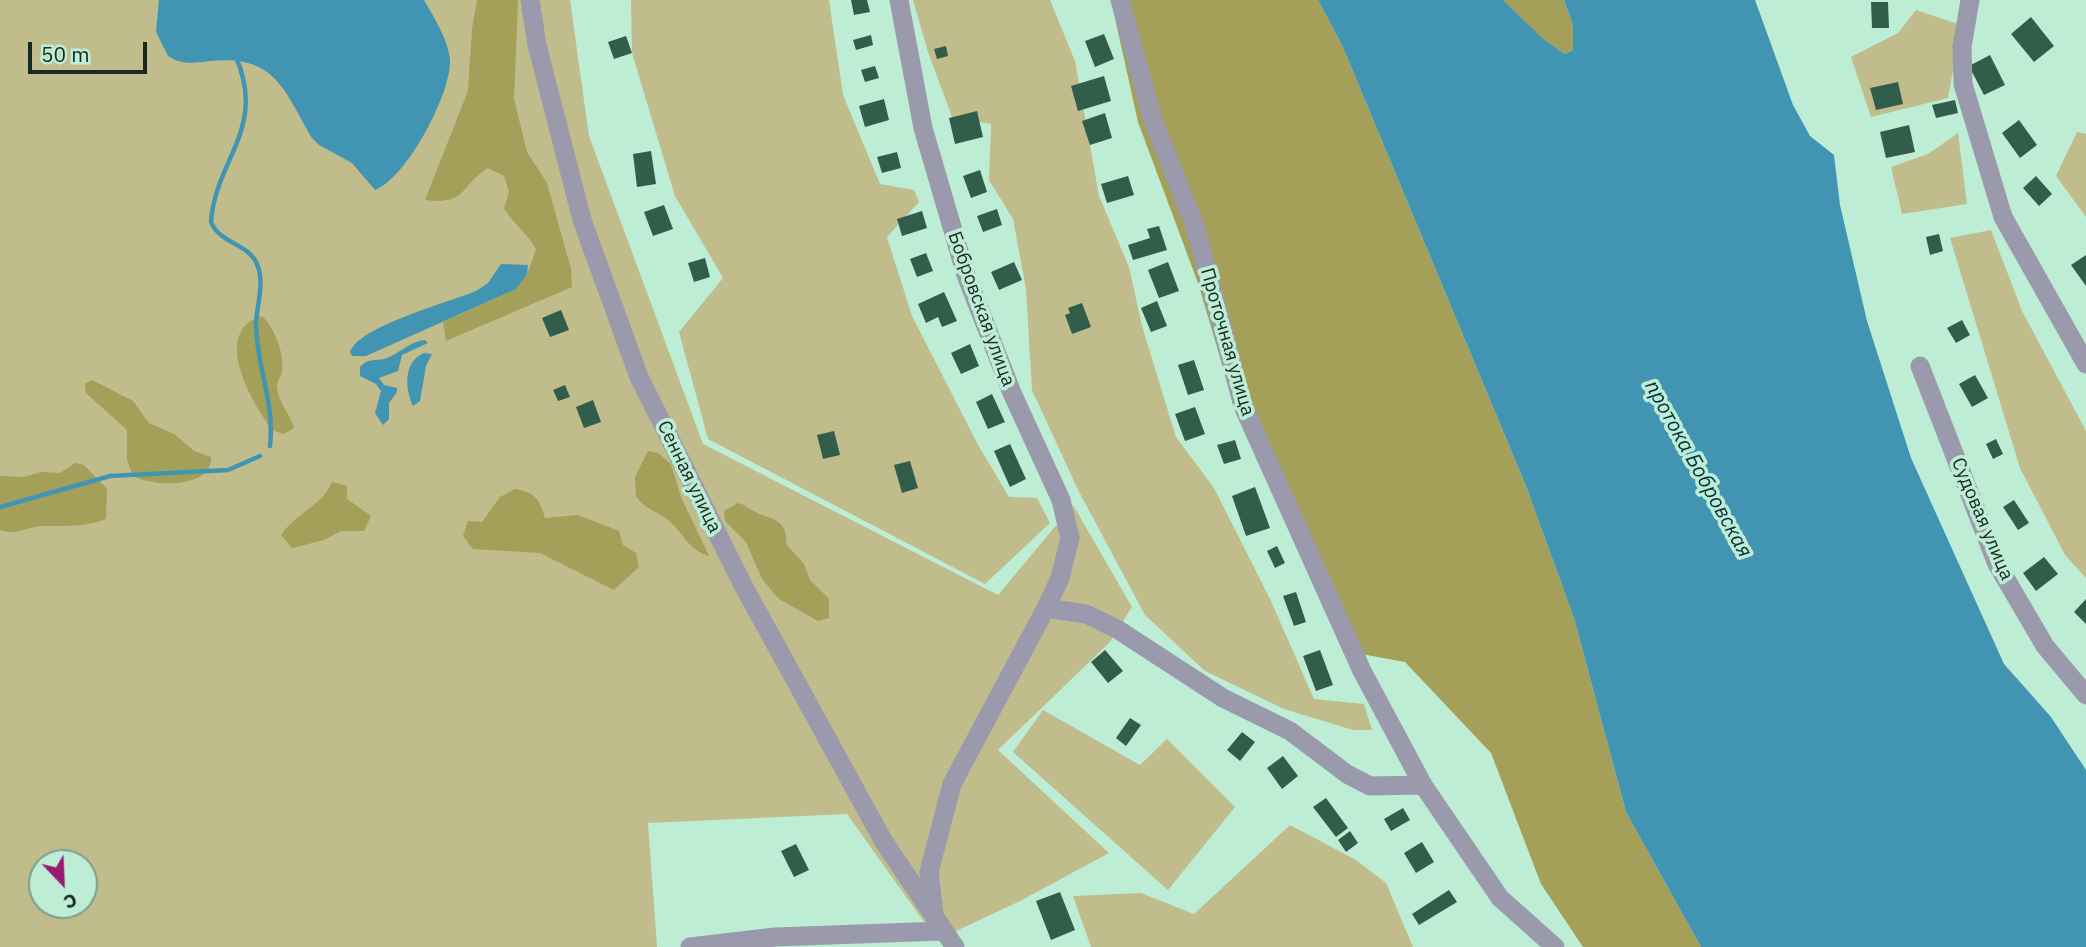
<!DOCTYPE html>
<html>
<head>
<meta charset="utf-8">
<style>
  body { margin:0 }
  #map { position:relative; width:2086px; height:947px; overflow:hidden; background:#beedd6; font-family:"IBM Plex Sans",sans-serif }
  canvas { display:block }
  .north { position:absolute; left:28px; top:849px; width:70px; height:70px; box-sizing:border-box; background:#beedd6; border:2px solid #7b9f8e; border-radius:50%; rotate:157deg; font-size:19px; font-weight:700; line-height:28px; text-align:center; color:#172921 }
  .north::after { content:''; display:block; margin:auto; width:24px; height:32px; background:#991a71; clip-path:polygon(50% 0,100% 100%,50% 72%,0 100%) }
  .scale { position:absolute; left:28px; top:42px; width:119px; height:32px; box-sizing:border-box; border:4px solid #172921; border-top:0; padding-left:9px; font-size:21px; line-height:24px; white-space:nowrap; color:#172921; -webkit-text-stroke:5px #beedd6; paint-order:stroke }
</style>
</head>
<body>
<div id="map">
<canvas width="2086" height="947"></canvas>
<div class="north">С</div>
<div class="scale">50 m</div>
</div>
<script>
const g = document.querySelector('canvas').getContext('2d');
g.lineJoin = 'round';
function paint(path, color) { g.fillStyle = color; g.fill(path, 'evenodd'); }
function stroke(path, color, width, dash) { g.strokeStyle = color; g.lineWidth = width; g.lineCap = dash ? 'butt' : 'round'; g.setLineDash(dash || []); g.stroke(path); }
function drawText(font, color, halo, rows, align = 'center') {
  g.font = font + ' "IBM Plex Sans",sans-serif'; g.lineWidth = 7; g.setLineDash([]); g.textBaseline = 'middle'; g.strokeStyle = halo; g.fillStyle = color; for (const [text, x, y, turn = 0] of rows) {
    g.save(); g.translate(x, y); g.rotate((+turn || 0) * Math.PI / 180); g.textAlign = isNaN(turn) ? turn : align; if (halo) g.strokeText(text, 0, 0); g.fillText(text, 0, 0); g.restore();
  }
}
const green = new Path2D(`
  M0,0H570L589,136L703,444L998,595L1073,505L1132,607L1109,643L998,750L1109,853L1020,901L937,940L847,814L648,823L657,947H0ZM42,863H84V905H42Z
  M631,0H829L843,95L880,184L914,190L919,202L887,237L912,316L977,443L1009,497L1037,498L1050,523L985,584L708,439L679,332L723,278L675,196L632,53Z
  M913,0H1050L1075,61L1099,196L1129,267L1142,326L1176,437L1214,488L1270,599L1314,699L1364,704L1372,730H1353L1284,709L1205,671L1145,615L1078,490L1032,390L1026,289L1013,219L989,180L991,124L952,117L928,52Z
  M1916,10L1961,25L1948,98L1871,117L1851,57L1898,33Z
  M2077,132L2086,134V217L2056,176Z
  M1958,133L1967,204L1902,214L1891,167L1928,154Z
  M1991,230L2022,311L2086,431V578L2065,555L2020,468L1950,238Z
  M1043,710L1140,765L1167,739L1235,807L1168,890L1013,752Z
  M1290,825L1356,860L1386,883L1413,947H1091L1073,896L1141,893L1194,914Z`);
const forest = new Path2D(`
  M477,0H518L514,99L527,152L547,183L571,269L572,287L446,341L443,322L516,289L529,270L536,249C527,233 514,224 504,209L509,192L504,176L488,168C458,187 468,205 425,200L468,91L472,29Z
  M1111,0H1318L1342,45L1526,486L1574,618L1626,812L1701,947H1583L1541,884L1491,753L1405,662L1345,651L1235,408L1198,283L1138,122Z
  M1503,0H1564L1573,25V50L1565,54L1542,39Z
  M262,316C274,327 285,354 282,372C281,378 276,381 277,387C278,402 290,414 294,428L284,434L272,430C252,402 210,332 262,316Z
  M92,380L133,401L149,423L174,434L194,451L211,457C213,489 152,487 133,476L127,460V430L86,393L85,384Z
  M648,451L658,453L671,464L681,497L709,556C688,550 683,532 667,519C655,510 644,509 636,496L635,477Z
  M75,463L84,465L107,489L106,519C85,527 66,526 44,526C27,526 18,536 0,530V476L23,477L42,472L60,473Z
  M332,482L347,486V499L371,516L364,531H341L324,540L292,548L281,535C296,513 322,506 332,482Z
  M515,489C534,492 540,499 545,518L578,515L619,531L623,545L636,553L639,567L614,590L540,553L473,549L463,536L468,521L482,522L500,497Z
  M738,503C745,505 747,507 753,511C770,520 788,517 786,544L804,564L810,580L829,599V618L818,621L779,599L762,579L746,542L725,521L724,511Z`);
const water = new Path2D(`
  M159,0H424C434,17 448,40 450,59C452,93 406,179 375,190L352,163L319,145L312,138C283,88 275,55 210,61C194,63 182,65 168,56L156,32Z
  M1318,0H1503L1543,39L1565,54L1573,50V25L1564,0H1755L1793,105L1810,136L1834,155L1840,205L1867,321L1911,458L2004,664L2051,717L2086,770V947H1701L1626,812L1574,618L1526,486L1342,45Z
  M501,264L528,265L527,274L516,289L366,356H352L350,352C359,326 450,302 476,291L488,283Z
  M425,340L428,343L402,355L398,371L379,378L384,385L397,388V392L389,403V419L383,425L375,413L381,391L376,384L360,376V367C369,357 376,362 387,358C400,353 411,341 425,340Z
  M424,353L432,354L426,366L420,401L413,406C405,388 403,362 424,353Z`);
const stream = new Path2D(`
  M236,57C267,129 215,160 211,222C220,244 248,243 257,264C265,282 257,304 256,323C256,365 275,402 270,446
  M0,507L110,476L228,470L260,456`);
const building = new Path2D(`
  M851,0H867L870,12L854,15Z
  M1871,2H1888L1889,28H1872Z
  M2031,17L2054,46L2034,62L2011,34Z
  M1104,34L1114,59L1095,67L1085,41Z
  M871,35L873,45L856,50L853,40Z
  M626,36L632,53L614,59L608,42Z
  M946,46L948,56L937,59L934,49Z
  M1990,55L2005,85L1984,95L1969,66Z
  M875,66L879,78L865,82L861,70Z
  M1104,76L1111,101L1078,111L1071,86Z
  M1898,82L1903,104L1876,110L1870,88Z
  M884,99L889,120L865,127L859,106Z
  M1955,100L1958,113L1936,118L1932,105Z
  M977,111L983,137L955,144L949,118Z
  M1105,113L1112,138L1090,145L1082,121Z
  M2019,120L2037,145L2020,158L2002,133Z
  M1909,125L1915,152L1886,158L1880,132Z
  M651,151L656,184L637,187L633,154Z
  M897,152L901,168L882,173L877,157Z
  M980,170L987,192L971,198L963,176Z
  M1128,176L1134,195L1107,203L1101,184Z
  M2036,176L2052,194L2039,206L2023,188Z
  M664,205L673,229L653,236L644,212Z
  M997,209L1002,225L983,232L977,216Z
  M922,211L927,228L902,236L897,219Z
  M1159,226L1167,250L1133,260L1128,245L1150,238L1147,229Z
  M1939,234L1943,251L1930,255L1926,237Z
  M926,253L933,271L917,277L910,259Z
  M2086,255V286L2071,265Z
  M705,258L710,277L694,282L688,263Z
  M1014,262L1022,280L999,290L991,272Z
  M1168,262L1179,291L1159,298L1148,270Z
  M944,292L957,321L942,327L938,317L926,323L918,304Z
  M1157,301L1167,326L1151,332L1141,308Z
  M1082,303L1091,327L1072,334L1065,315L1070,313L1068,308Z
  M561,310L569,330L550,337L542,318Z
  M1962,320L1970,335L1956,343L1947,328Z
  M970,344L979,366L961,374L951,353Z
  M1194,360L1204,390L1188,395L1178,365Z
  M1975,375L1988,398L1972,407L1959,384Z
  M565,385L570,397L558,401L553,390Z
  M992,394L1005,422L988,429L976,402Z
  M593,400L601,422L584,428L576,407Z
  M1195,407L1205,434L1185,441L1175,414Z
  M834,431L840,455L823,459L817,435Z
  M1996,439L2003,454L1993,459L1986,444Z
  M1235,440L1241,459L1224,464L1217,445Z
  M1010,444L1026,479L1010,487L994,451Z
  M910,461L918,488L902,493L894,465Z
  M1255,487L1270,528L1246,536L1232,496Z
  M2014,500L2029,523L2018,530L2003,507Z
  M1277,546L1285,563L1275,568L1267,551Z
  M2044,557L2058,574L2036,591L2023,573Z
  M1296,592L1306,622L1294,626L1283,596Z
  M2086,599V624L2074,612Z
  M1105,650L1123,671L1108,683L1091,662Z
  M1320,650L1333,685L1316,691L1303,656Z
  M1130,718L1141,725L1126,746L1116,738Z
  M1242,732L1255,742L1240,761L1227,750Z
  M1283,756L1298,776L1282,789L1267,768Z
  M1326,798L1348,828L1336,837L1313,807Z
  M1403,808L1410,820L1391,831L1384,819Z
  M1350,831L1358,843L1346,852L1338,840Z
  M1422,842L1434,862L1416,873L1404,853Z
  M796,844L809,870L794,877L781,851Z
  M1449,890L1457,902L1419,925L1412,914Z
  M1060,892L1075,930L1051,940L1036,901Z`);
const minor = new Path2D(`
  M530,0L537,45L582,220L639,377L744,587L884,842L955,947
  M899,0L923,128L966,275L1012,393L1061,500L1070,538L1060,578L1046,608L952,784L929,872L934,913
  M1120,0L1153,120L1195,226L1243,406L1362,671L1423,785
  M1970,0L1962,47L1963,84L2003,217L2086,364
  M1920,366L1997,564L2045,646L2086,695
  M1046,608L1086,614L1117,629L1223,698L1290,731L1347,774L1370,786L1423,785L1500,898L1555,947
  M690,947L775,937L942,931`);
const streetNames = [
  ["Бобровская улица",981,309,70],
  ["Проточная улица",1227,342,74],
  ["Сенная улица",689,477,64],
  ["Судовая улица",1982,519,67]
];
const waterNames = [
  ["протока Бобровская",1698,469,61]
];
paint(green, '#c0bc8b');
paint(forest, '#a49f59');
paint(water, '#4195b3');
stroke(stream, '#4195b3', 4.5);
paint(building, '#325d4a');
stroke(minor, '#9a9aac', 19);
drawText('19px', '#172921', '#beedd6', streetNames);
drawText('italic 21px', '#052e3b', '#beedd6', waterNames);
</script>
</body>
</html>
